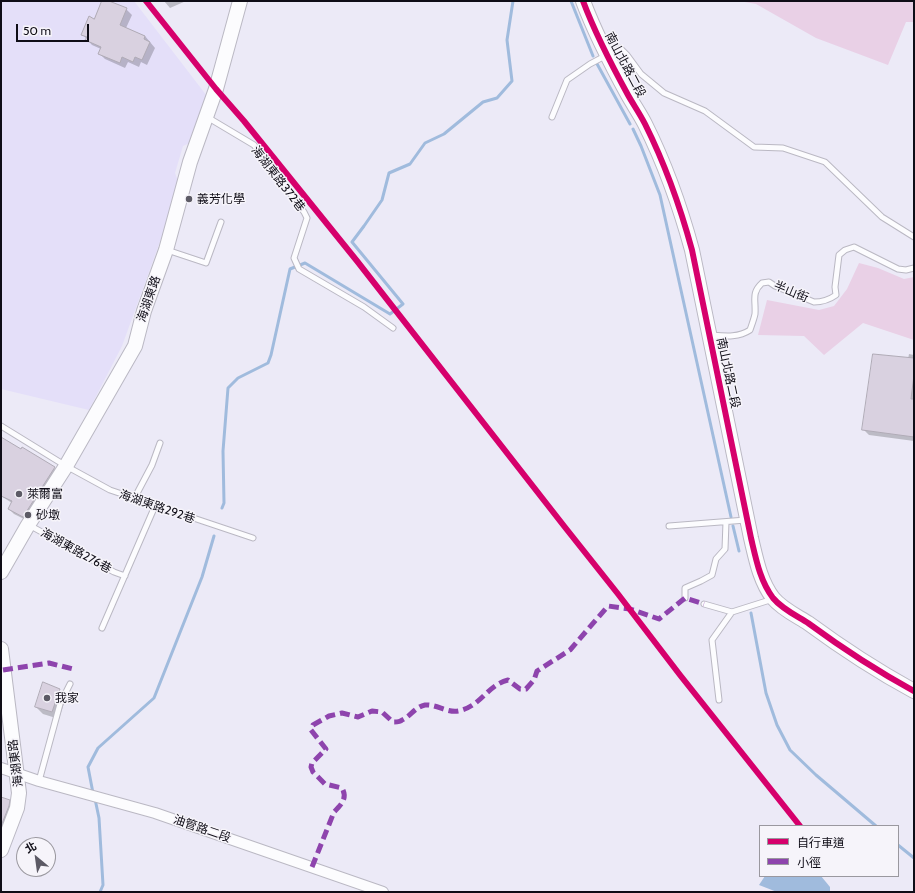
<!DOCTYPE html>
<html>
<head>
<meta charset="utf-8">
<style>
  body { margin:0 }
  #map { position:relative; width:915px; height:893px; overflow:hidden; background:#eceaf7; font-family:Cabin,"Noto Sans TC",sans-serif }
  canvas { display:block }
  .frame { position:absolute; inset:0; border:2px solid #0f0d17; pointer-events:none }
  .legend { position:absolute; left:759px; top:825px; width:140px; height:52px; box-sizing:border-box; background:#f6f4fa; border:1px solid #9a989f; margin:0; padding:5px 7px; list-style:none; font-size:12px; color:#0f0d17 }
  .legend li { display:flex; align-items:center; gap:8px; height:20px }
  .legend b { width:20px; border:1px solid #9a989f }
  .north { position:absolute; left:16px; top:837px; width:40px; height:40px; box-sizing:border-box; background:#f6f4fa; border:1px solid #9a989f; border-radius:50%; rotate:331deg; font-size:11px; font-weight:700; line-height:16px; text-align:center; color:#0f0d17 }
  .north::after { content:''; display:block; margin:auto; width:14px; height:18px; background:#5c5a65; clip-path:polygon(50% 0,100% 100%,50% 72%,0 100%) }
  .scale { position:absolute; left:16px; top:24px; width:73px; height:18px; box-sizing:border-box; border:2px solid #0f0d17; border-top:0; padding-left:5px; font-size:12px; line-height:14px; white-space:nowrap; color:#0f0d17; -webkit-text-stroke:3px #f6f4fa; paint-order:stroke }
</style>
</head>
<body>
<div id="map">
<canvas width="915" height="893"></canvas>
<div class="frame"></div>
<ul class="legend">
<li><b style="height:5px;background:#d6006c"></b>自行車道</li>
<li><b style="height:5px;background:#8e44ad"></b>小徑</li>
</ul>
<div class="north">北</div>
<div class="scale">50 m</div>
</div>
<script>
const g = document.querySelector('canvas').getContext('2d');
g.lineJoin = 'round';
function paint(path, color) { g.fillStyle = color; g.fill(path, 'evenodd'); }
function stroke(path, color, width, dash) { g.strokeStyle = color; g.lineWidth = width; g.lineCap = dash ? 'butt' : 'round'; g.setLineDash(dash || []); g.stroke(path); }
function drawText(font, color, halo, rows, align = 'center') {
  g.font = font + ' Cabin,"Noto Sans TC",sans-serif'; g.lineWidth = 3; g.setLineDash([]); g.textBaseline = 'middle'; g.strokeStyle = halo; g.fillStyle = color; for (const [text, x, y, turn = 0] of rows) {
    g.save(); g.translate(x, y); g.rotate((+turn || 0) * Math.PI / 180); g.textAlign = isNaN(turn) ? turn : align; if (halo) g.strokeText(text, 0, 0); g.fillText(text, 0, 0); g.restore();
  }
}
const built = new Path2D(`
  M1,1H134L210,100L194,141L183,146L175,173L180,187L122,346L89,410L1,389Z`);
const green = new Path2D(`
  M739,1H914V22H906L888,65L816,38L756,4Z
  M859,263L878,268L904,279L914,277V340L863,323L824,355L804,336L758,335L767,300L819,310L834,306L847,289Z`);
const water = new Path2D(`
  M765,876H821L830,887V892H777L759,885Z`);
const shadow = new Path2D(`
  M103,1H106L126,9L132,15L126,28L145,36L155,48L147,65L141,62L139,67L128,62L125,68L105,59L99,53L101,49L92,45L82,34L95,20Z
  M164,1H186L170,8Z
  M909,354L914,355V441L869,435L864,430L908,359Z
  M1,439L54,468L59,472L28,521L14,514L9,509L12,503L1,496Z
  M59,690L66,697L59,719L43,714L36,707Z
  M1,798L9,801L16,807L9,830L1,827Z`);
const stream = new Path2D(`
  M571,1L593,56
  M596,62L630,124
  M633,129L641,146L660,195L731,517
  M222,508L224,503L223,451L228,388L238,378L268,363L271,355L290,269L305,263L390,314L403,304L352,242L364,226L382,200L389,173L410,164L425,143L444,134L483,102L497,98L512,81L507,40L513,1
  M733,526L739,551
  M751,613L766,693L777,725L790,750L816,775L876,826
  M93,793L88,767L98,748L154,698L202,577L214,536
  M95,799L99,818L103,885L100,892
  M898,845L914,858`);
const building = new Path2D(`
  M102,1H109L127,8L120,25L145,36L144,39L150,42L142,60L135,57L133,62L122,57L120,63L98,54L101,47L85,40L87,37L81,35L89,16L94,19Z
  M873,354L914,358V375L911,399H914V437L862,430Z
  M1,437L21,449L22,447L55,467L23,517L8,509L12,501L1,496Z
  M43,682L60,689L52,712L35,707Z
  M1,797L10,800L9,806L1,826Z`);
const lane = new Path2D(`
  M207,117L254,145L304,212L307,218L294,258L299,269L364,307L393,328
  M552,117L567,80L590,64L620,48L627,55L641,74L664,93L705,111L754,147L783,148L825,162L882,217L914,237
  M167,250L206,263L221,222
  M710,335C724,336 738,338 750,330C752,324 754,319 755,314C756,300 751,293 762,283L769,282L775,286L814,302C823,302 829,300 836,295L835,287L839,255L845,250L854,247L898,269L906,270L914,268
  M1,426L66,466L110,490L253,538
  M134,499L152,465L160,443
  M29,525L114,572L125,576
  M669,526L746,520
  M685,598V588L701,581L712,575L716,559L725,549L726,522
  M704,604L732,612
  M102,628L155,506
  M719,700L712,640L732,612L773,599
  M39,781L60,704L70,684`);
const street = new Path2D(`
  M1,768L39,781L155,813L383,892`);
const secondary = new Path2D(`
  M583,1C595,33 611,64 628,95C633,104 640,114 645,124C665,164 680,206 692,250L751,538C756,559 760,581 773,598C782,609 797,616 808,623C842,648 877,671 914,691
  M1,572L28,525L66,466L135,346L144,311L166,250L190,162L216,89L240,1
  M1,649L19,793L17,808L1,850`);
const quiet = new Path2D(`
  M3,670L49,663L73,669
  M312,867L334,812C341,805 348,798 342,788L325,784L313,772L311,767L312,763L326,749L311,730L313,725L329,716L342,713L358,717L372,711L382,712L393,722C396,722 400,722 402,720C411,716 415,707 425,705C438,704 449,715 462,710C482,704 488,685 508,680L520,689H526L534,680L537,671L570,650L608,606L630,609L659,619L685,598L704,604`);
const cycleway = new Path2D(`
  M146,1L216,89L244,121L357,261L564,526L618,594L680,675L800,826
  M583,1C595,33 611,64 628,95C633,104 640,114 645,124C665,164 680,206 692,250L751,538C756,559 760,581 773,598C782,609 797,616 808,623C842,648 877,671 914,691`);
const markers = [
  [189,199,4,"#5c5a65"],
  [19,494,4,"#5c5a65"],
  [28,515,4,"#5c5a65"],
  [47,698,4,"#5c5a65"]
];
const streetNames = [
  ["南山北路二段",625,65,62],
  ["海湖東路372巷",278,179,52],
  ["半山街",791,292,23],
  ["海湖東路",149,299,-71],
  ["南山北路二段",728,373,78],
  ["海湖東路292巷",157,507,19],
  ["海湖東路276巷",76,551,29],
  ["海湖東路",16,763,-97],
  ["油管路二段",202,829,19]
];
const poiNames = [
  ["義芳化學",197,199],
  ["萊爾富",27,494],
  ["砂墩",36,515],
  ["我家",55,698]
];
paint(built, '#e4dff9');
paint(green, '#e9d0e6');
paint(water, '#a0bbdd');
paint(shadow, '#0003');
stroke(stream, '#a0bbdd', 3);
paint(building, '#d9d1e0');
stroke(building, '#b0abb6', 1);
stroke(lane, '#bab8c3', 7);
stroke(street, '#bab8c3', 12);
stroke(secondary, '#bab8c3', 16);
stroke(lane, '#fcfcfe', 5);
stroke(street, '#fcfcfe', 10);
stroke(secondary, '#fcfcfe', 14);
stroke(quiet, '#8e44ad', 5, [10, 5]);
stroke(cycleway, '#d6006c', 6);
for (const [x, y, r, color] of markers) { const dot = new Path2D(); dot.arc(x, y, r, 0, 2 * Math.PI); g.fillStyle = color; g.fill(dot); stroke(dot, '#f6f4fa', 1.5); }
drawText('12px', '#0f0d17', '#f6f4fa', streetNames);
drawText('12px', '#0f0d17', '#f6f4fa', poiNames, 'left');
</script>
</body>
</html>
